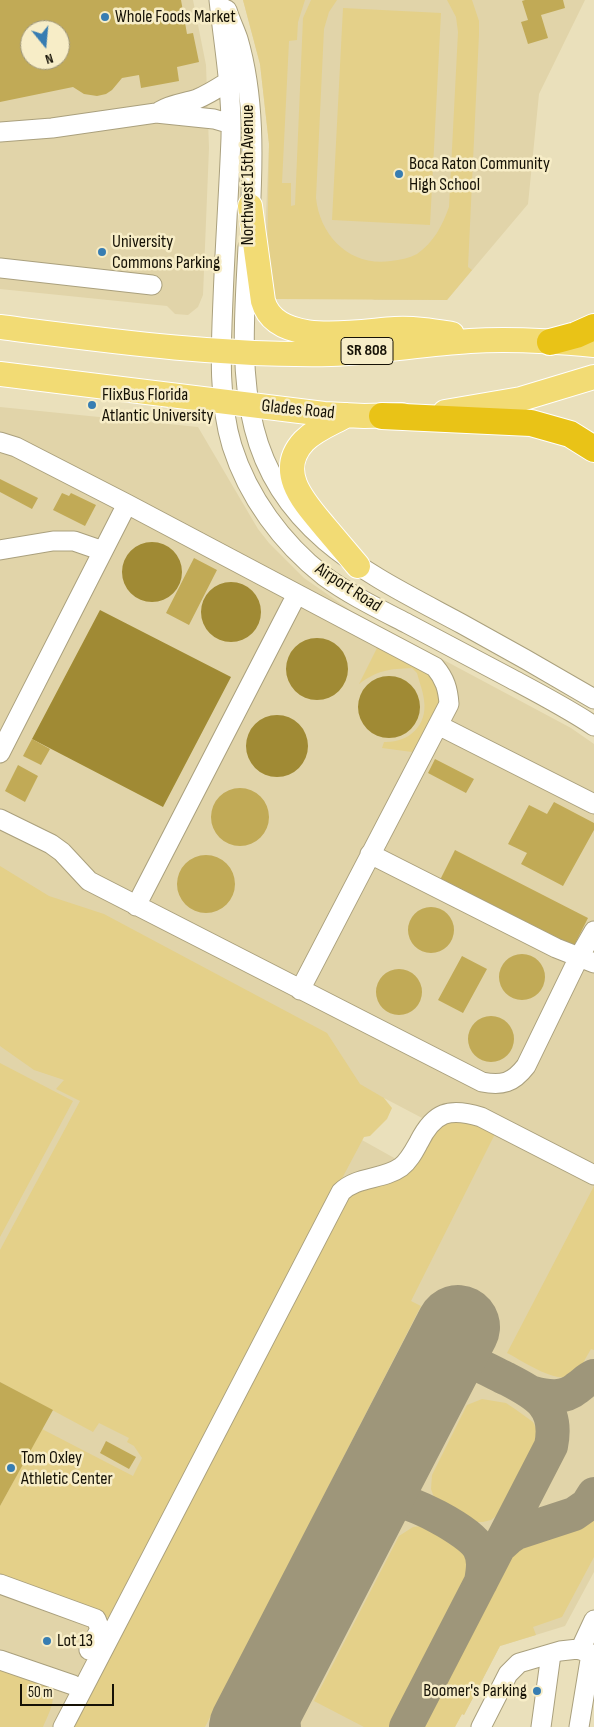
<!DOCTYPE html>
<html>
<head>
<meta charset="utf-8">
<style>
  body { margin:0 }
  #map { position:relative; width:594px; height:1727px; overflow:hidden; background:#eae0bb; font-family:"Sofia Sans Condensed",sans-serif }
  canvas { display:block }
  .north { position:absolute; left:20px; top:20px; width:50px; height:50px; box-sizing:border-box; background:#f7edc7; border:1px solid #9d957a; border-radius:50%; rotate:163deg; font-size:14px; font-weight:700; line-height:20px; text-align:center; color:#161206 }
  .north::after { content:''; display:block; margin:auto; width:18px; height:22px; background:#377db2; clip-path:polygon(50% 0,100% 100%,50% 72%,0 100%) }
  .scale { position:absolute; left:20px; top:1684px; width:94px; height:22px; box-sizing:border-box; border:2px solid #161206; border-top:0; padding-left:6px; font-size:15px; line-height:18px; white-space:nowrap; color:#161206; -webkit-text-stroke:4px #f7edc7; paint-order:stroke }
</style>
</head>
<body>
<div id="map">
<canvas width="594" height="1727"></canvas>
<div class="north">N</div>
<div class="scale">50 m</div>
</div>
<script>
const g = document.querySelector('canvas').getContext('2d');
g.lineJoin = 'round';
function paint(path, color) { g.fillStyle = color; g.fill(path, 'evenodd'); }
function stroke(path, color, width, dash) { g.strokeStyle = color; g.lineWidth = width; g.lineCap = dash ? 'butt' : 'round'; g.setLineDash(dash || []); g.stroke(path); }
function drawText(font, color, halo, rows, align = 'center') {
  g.font = font + ' "Sofia Sans Condensed",sans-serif'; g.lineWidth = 5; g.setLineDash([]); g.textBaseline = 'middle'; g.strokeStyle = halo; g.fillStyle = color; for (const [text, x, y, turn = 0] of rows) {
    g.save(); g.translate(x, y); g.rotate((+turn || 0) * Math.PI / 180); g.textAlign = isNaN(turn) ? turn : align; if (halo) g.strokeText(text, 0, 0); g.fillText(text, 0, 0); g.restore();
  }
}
const built = new Path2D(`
  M0,0H193L206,65L209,148L203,295L198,307L188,315L175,314L167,306L0,289ZM30,30H60V60H30Z
  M243,0H585L539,94L528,204L447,300H375L264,263L269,144L260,64Z
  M0,407L198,427L258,529L269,543L304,578L350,610L571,728L594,744V1572L565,1626L500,1646L464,1715L462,1714L455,1727H0ZM384,1098L424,1119L405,1155L396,1159L362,1140Z`);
const green = new Path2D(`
  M243,0H305L298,22L297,40L289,41L282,183H291V206L295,205L303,18L311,0H337L329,12L324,29L316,198C320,237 351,267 391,261C400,260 409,258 417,254C434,242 442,226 449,207L458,32L456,17L447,0H472L479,21V34L468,267L472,270L447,300L273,299L267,265L269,144L260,64Z
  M343,8L441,13L430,225L332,220Z
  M379,644L433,674L441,700L417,751L412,752L382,748L384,742C408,743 428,726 424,700C423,691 419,681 417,673L412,668C389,669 378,670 359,684Z
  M0,866L49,896L104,914L327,1033L360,1084L384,1098L392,1108L387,1119L370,1136L364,1137L277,1301L115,1620L0,1577V1506L42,1429L133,1476L142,1458L134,1446L127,1442L129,1438L99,1423L93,1432L0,1382V1250L80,1101L56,1089L64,1080L34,1070L0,1046Z
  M0,1063L73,1101L0,1237Z
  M442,1116L499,1126L411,1301L421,1306L205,1727H63L336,1199L391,1172Z
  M594,1186V1350L591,1349C586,1357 582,1366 576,1373C561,1388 523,1361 507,1353Z
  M482,1399L506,1403L515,1409L533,1422L539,1434V1443L505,1509L491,1520L483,1522H474L464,1519L435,1500L431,1489L432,1475L467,1405Z
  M593,1521H594V1557L562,1617L533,1627L536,1635L500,1646L464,1715L462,1714L455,1727H420L513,1547Z
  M421,1526H428L466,1548L472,1558L471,1575L393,1727H364L314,1701L399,1536L413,1527Z
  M0,1667L50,1686C58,1698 48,1715 43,1727H0Z`);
const water = new Path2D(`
  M122 572a30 30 0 1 1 60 0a30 30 0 1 1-60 0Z
  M201 612a30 30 0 1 1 60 0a30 30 0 1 1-60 0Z
  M100,610L231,677L163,807L32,739Z
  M286 669a31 31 0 1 1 62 0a31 31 0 1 1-62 0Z
  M358 707a31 31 0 1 1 62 0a31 31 0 1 1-62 0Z
  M246 746a31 31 0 1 1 62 0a31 31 0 1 1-62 0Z`);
const taxiway = new Path2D(`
  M533,1393C548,1397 564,1399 577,1388C583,1384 587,1379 594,1376
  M359,1517C369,1510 377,1501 389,1500C408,1498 470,1531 479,1548C485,1560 483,1570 481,1582
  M499,1547L510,1537L516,1533L574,1514L587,1505L594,1494
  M258,1713L284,1727
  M406,1727L551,1446C559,1407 538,1395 507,1379C496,1374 485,1367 472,1363C449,1359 436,1380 423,1395`);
const runway = new Path2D(`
  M251,1727L458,1327`);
const building = new Path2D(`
  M0,0H181L187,34L193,33L199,62L177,67L179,81L141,88L139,75L122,78L112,90L106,94L97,96L84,94L73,87L0,102ZM30,30H60V60H30Z
  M525,0H563L565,8L541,15L548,38L528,44L521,22L528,20L522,1Z
  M0,479L38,498L32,509L0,492Z
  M62,493L69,496L71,493L96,505L85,526L53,510Z
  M194,558L217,570L189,625L166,613Z
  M32,739L50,749L41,765L23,756Z
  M435,759L474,779L466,793L428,773Z
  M18,765L38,776L25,802L5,791Z
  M211 817a29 29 0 1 1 58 0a29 29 0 1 1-58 0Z
  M554,802L594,823V830L563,886L521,864L527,853L508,844L529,805L547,814Z
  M455,850L588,918L573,948L440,880Z
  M177 884a29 29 0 1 1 58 0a29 29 0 1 1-58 0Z
  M408 930a23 23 0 1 1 46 0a23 23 0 1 1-46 0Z
  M499 977a23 23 0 1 1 46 0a23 23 0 1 1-46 0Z
  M462,956L487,969L463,1013L438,1000Z
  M376 992a23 23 0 1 1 46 0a23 23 0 1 1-46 0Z
  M468 1039a23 23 0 1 1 46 0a23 23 0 1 1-46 0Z
  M0,1382L53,1410L0,1506Z
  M106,1441L136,1457L129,1469L100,1453Z`);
const minor = new Path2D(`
  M219,0C224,46 232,91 231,138C229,191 225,245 223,299C221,347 218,400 232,446C248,497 282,543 324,576C350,595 379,609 408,624C442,642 476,660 510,678C538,693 567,708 594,726
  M227,10C230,20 235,30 238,39C255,97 253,160 250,220
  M160,111C171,104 185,103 197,99C209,94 218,88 229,81
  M0,132L52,128L156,113L214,119L231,124
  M248,247C245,307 239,369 254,428C281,536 373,576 462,624C506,648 550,673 594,699
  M0,268L152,285
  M0,442L16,447L127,504L435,667C445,679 448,689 449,704L300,990
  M0,550L53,541H74L103,551
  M438,725L594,804
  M0,753L127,504
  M0,819L51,844L62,852L89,881L482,1082C502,1086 513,1083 526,1066L579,957L594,931
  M370,854L556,948L594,963
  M136,906L297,594
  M0,1584L96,1619L100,1629L89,1650
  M580,1650L594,1620
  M0,1660L73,1685
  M63,1727L341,1192C357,1176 383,1180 401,1167C409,1161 414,1151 419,1142C434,1112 449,1107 481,1117L594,1175
  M481,1727L508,1674L519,1663L560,1651L578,1649L594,1655
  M541,1727L551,1654
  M579,1727L591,1654`);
const major = new Path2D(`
  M250,206L263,301C276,348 359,331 395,329C415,328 433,331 452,334
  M0,327C110,341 219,356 331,354C377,352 423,344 470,341C511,338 553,341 594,345
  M0,374L324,414L364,416L402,415
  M445,412L521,399L594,377
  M347,415C333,423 316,429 304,441C275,472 305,503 325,527C336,540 347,553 358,566`);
const highway = new Path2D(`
  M550,342L576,335L594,327
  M382,416L531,423L570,434L594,449`);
const markers = [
  [105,17,5,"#377db2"],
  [399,174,5,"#377db2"],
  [102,252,5,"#377db2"],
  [92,405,5,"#377db2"],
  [11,1468,5,"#377db2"],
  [47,1641,5,"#377db2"],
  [537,1691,5,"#377db2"]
];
const shields = [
  [367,351,52]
];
const shieldNames = [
  ["SR 808",367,351]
];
const poiNames = [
  ["Whole Foods Market",115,17],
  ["Boca Raton Community",409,164],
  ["High School",409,185],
  ["University",112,242],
  ["Commons Parking",112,263],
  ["FlixBus Florida",102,395],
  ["Atlantic University",102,416],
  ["Tom Oxley",21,1458],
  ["Athletic Center",21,1479],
  ["Lot 13",57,1641],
  ["Boomer's Parking",527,1691,"right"]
];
const streetNames = [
  ["Northwest 15th Avenue",248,175,-90],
  ["Glades Road",298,410,6],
  ["Airport Road",348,588,33]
];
paint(built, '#e1d4a9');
paint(green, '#e4d089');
paint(water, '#a08a34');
stroke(taxiway, '#9e967a', 34);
stroke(runway, '#9e967a', 84);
paint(building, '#c1aa56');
stroke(minor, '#aaa07d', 21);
stroke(major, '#fff', 26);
stroke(highway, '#fff', 28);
stroke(minor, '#fff', 19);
stroke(major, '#f2db74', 24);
stroke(highway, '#e9c317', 26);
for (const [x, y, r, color] of markers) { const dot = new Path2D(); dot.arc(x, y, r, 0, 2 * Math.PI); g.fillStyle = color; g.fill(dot); stroke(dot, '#f7edc7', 2); }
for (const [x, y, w] of shields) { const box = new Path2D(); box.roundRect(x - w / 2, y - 13.5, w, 27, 4); g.fillStyle = '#f7edc7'; g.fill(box); stroke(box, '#161206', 1); }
drawText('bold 16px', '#161206', null, shieldNames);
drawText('18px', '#161206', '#f7edc7', poiNames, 'left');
drawText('18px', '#161206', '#f7edc7', streetNames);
</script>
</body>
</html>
